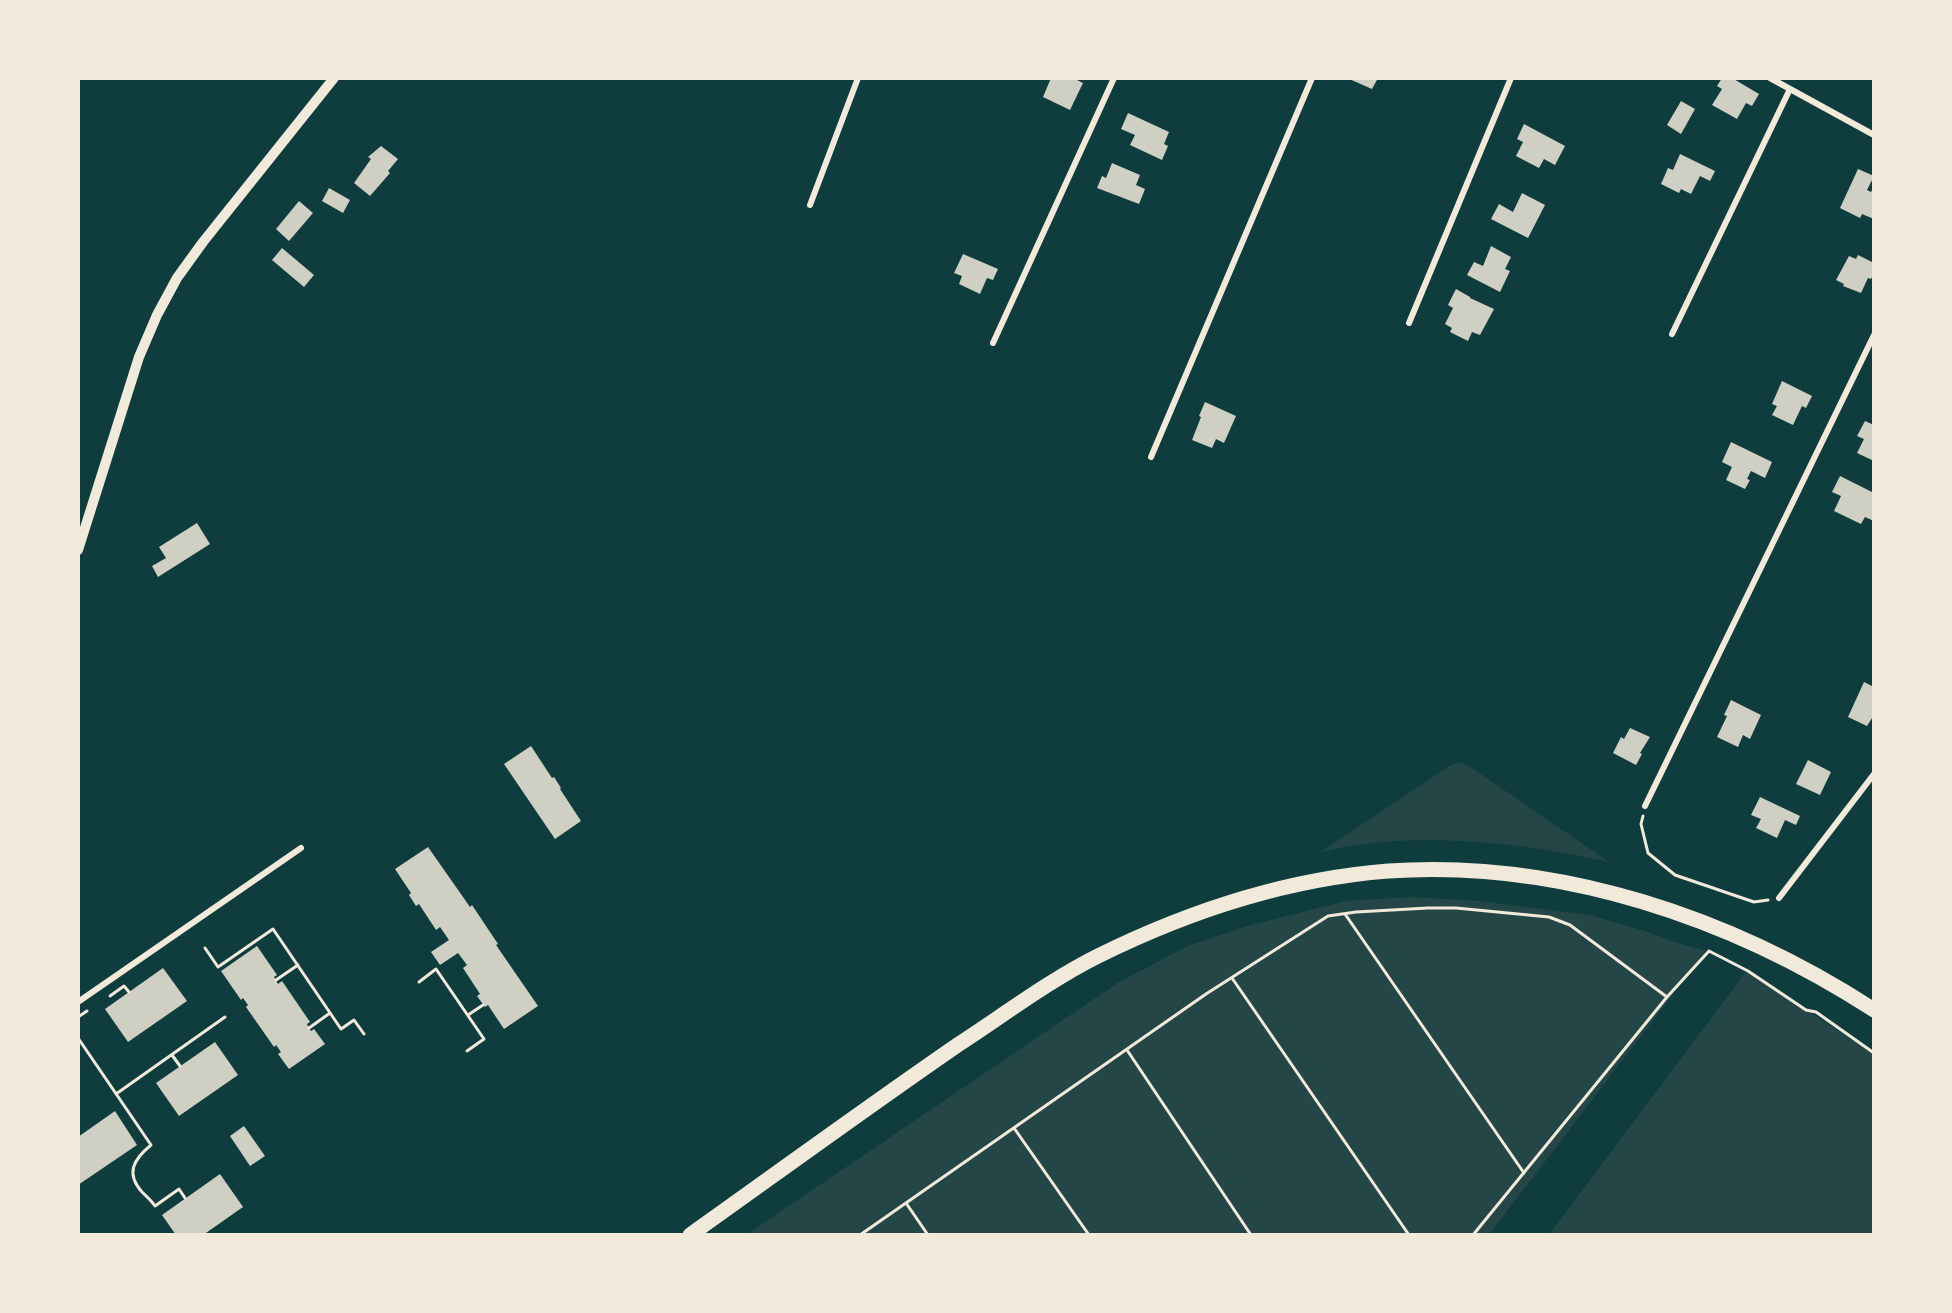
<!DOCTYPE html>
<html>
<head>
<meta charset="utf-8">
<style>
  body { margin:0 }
  #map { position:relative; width:1952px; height:1313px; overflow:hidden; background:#0f3d3e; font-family:"PT Sans Narrow",sans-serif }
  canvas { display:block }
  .frame { position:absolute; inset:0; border:80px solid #f1e9da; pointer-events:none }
</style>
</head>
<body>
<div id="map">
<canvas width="1952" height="1313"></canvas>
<div class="frame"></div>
</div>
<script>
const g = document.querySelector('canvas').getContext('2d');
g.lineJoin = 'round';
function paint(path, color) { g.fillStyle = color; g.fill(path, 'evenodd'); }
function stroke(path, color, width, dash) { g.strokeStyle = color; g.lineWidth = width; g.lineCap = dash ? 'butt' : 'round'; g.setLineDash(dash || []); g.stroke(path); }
const green = new Path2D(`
  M1461,762L1475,770L1609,862C1517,842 1410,829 1319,853L1449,766Z
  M1409,897L1479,901L1590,915L1645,931L1675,942L1706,951L1489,1235H746L1119,982L1188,946L1251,925L1346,901Z
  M1747,970L1874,1054V1235H1549Z`);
const building = new Path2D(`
  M1051,78H1073L1083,83L1070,110L1043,97Z
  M1347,78H1378L1372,89Z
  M1722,78H1732L1759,94L1752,106L1746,103L1737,119L1712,105L1722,89L1717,86Z
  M1681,101L1695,109L1681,134L1667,125Z
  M1128,113L1169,132L1164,144L1168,146L1162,160L1130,145L1135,135L1121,129Z
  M1524,124L1565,146L1555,165L1544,159L1539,168L1516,156L1523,142L1517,139Z
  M381,146L398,159L388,171L390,173L370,196L354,183L371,159L368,157Z
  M1680,154L1715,171L1710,181L1700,176L1691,194L1681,189L1679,193L1661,184L1668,168L1673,170Z
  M1112,163L1140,175L1136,185L1145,189L1139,204L1097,188L1102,176L1106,178Z
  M1858,169L1874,176L1867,190L1871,192L1874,186V219L1862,214L1860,218L1840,208Z
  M329,188L350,200L343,213L322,201Z
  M1522,193L1545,205L1528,238L1491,219L1499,204L1513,212Z
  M299,201L313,213L289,241L276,229Z
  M1491,246L1511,257L1505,269L1510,271L1500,292L1467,275L1474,262L1483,266Z
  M282,248L314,275L304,287L272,260Z
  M963,254L998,269L993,280L987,278L980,294L959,284L962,276L954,273Z
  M1858,255L1874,263V273L1871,279L1868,278L1861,293L1843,286L1844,284L1836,280L1849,256L1856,259Z
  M1456,289L1470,297V298L1494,309L1480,335L1472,332L1468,341L1450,332L1452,328L1445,324L1453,308L1448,305Z
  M1782,381L1812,396L1806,408L1802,406L1793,425L1772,415L1777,406L1772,404Z
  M1205,402L1236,416L1224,443L1216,439L1212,448L1192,440L1201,417L1199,416Z
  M1865,421L1874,425V461L1857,453L1864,439L1857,436Z
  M1731,442L1772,462L1765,478L1751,471L1747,479L1750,480L1745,489L1726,480L1732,467L1722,462Z
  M1840,476L1874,493V521L1865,517L1861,524L1834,511L1841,496L1832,492Z
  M197,523L210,544L158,577L152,566L166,558L159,547Z
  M1864,682L1874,687V715L1867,726L1848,717Z
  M1731,700L1761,715L1750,739L1743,735L1738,747L1717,737L1727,716L1724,715Z
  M1630,728L1650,737L1640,753L1642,754L1636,765L1613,753L1621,737L1624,739Z
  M531,746L552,778L554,777L561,788L560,789L581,821L555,839L504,764Z
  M1808,760L1831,772L1820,795L1796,784Z
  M1760,797L1800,816L1796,825L1785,820L1777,838L1756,828L1761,819L1751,815Z
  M428,847L470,907L472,905L498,944L496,945L538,1006L504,1029L488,1005L485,1007L477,996L480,994L463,968L467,965L458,953L440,965L431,952L449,940L440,927L436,930L419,904L416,906L409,895L411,893L395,869Z
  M257,946L277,975L274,977L278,984L282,981L310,1022L307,1024L309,1028L311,1031L314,1029L325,1044L289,1069L278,1054L281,1052L276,1045L274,1047L246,1007L248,1005L243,998L241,1000L221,971Z
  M163,968L187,1001L128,1042L105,1009Z
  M215,1042L238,1075L179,1116L156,1083Z
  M115,1111L137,1145L78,1185V1137Z
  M244,1126L265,1156L250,1166L230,1136Z
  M220,1174L243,1207L203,1235H176L162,1215Z`);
const path = new Path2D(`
  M1643,816L1641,824L1648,853L1675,875L1754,902L1768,900
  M1345,914L1524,1173
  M205,948L218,967L273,929L341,1029L354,1020L364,1034
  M1232,978L1409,1235
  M276,980L298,965
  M419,982L436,969L484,1039L467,1051
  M110,996L124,986L129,992
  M1667,997L1709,951L1748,971L1806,1010L1816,1012L1874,1053
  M468,1015L483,1005
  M78,1017L87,1011
  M309,1028L330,1013
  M78,1038L151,1145C134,1159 125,1173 142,1192C147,1197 151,1200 155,1206L179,1189L185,1198
  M1127,1050L1251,1235
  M172,1055L180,1066
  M116,1094L225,1017
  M1014,1128L1089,1235
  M906,1203L928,1235
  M860,1235L1206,994L1328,916L1356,912L1428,908H1456L1549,917L1570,925L1667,997L1473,1235`);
const minor = new Path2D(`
  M1770,78L1874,135
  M810,205L858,78
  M1409,323L1511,78
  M1672,334L1790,89
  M993,343L1114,78
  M1151,457L1312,78
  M1645,806L1874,335
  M1779,898L1874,774
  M78,1002L301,848`);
const tertiary = new Path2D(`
  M78,550L139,357L157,315L177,278L203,242L334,78`);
const primary = new Path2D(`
  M690,1235C780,1171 869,1106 959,1044C1005,1014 1050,980 1098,956C1189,911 1287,879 1388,871C1559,859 1732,918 1874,1010`);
paint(green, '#244646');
paint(building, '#cfcfc3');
stroke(path, '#f1e9da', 3);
stroke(minor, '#f1e9da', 6);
stroke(tertiary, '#f1e9da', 10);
stroke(primary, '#f1e9da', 15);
</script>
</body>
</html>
